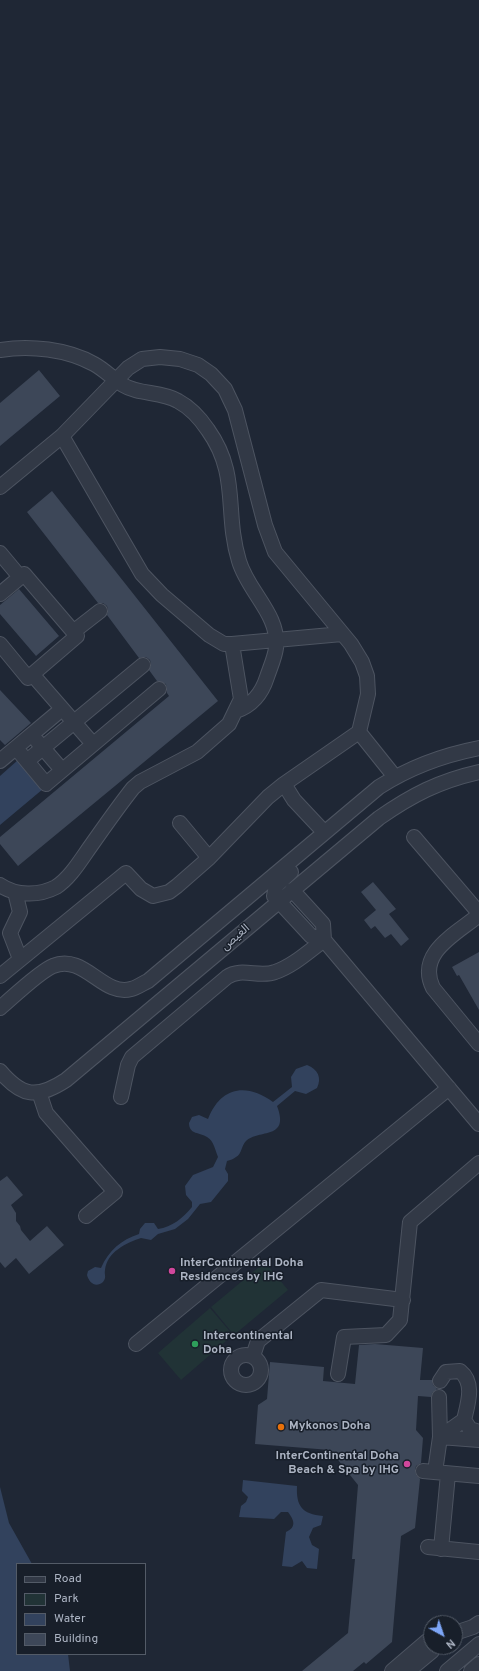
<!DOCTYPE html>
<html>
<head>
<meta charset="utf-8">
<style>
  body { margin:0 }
  #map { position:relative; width:479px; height:1671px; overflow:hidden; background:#1f2735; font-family:Overpass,sans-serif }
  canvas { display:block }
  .legend { position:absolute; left:16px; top:1563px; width:130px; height:92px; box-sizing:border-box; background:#181f2a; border:1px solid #535b67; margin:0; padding:5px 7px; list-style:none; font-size:12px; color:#acb4c3 }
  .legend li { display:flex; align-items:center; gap:8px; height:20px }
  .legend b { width:20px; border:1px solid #535b67 }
  .north { position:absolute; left:423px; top:1615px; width:40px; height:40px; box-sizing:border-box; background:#181f2a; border:1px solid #535b67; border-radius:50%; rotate:140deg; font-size:11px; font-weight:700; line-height:16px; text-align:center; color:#acb4c3 }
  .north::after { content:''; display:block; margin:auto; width:14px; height:18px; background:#7da6f7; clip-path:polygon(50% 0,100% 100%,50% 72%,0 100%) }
</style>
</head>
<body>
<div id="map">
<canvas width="479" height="1671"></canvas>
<ul class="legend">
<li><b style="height:5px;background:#323946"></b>Road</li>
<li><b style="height:11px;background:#213336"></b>Park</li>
<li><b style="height:11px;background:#32425d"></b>Water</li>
<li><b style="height:11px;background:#3d4758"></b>Building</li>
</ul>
<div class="north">N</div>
</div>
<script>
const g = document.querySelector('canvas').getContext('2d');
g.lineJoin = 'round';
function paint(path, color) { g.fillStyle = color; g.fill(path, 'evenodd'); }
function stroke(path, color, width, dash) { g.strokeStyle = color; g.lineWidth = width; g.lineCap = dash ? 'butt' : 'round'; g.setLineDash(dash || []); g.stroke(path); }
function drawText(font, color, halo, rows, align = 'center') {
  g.font = font + ' Overpass,"Noto Sans Arabic",sans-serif'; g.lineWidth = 3; g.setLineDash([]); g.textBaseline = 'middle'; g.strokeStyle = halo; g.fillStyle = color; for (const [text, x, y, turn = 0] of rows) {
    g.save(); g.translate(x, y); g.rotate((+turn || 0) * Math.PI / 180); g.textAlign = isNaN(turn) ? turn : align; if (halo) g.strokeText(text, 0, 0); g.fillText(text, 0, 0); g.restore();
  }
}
const green = new Path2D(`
  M265,1262L288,1290L234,1335L211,1307Z
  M210,1308L233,1335L181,1380L158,1353Z`);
const water = new Path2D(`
  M18,760L43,789L0,825V776Z
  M307,1065C318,1069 322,1078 317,1088L306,1094L295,1091L277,1106C290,1140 259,1129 246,1141C241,1146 242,1154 236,1157C234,1159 230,1160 227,1161L225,1169L228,1174V1181L211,1202L200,1204L188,1219L175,1229L158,1234L151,1240L141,1238C126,1243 107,1252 105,1270C104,1275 107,1277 103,1282C96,1288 89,1283 87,1275L88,1271L95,1267L101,1268C109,1250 121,1240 139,1234L140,1229L145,1223H154L158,1229C172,1227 183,1218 192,1207V1202L186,1195L185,1186L193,1175L213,1167L218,1157C215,1150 214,1141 207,1137C200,1132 189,1135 189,1123L192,1117L199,1115L208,1119C221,1086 247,1083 273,1102L292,1087L291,1077L296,1069Z
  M243,1480L297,1486C296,1506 302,1514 323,1516L321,1525L313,1528L309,1537L312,1545L319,1549L317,1569L307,1568L302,1561L292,1567L282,1566L286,1532C297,1527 294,1520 288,1512H281L274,1519L239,1517L241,1506L246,1502L248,1497L242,1491Z
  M0,1487L9,1523L32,1564H17V1654H68L70,1671H0Z`);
const building = new Path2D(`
  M39,370L60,396L0,446V403Z
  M52,491L218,701L18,866L0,844V837L169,696L167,693L166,684L157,681L149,670L151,664L150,660L146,657L139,658L107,615L108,610L107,606L103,603H98L27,512Z
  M19,589L59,636L36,656L0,614V605Z
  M0,690L31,723L5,745L0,740Z
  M373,882L396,909L389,914L409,939L401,946L391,934L385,938L375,926L371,929L364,920L376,910L361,892Z
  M479,952V1010L459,975L457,976L452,967Z
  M7,1176L23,1195L11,1205L16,1213V1221L20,1226L21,1230L30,1241L47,1226L64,1245L29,1274L16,1258L5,1268L0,1262V1181Z
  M375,1344L423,1348L420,1380H432L433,1385L437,1389L432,1393L431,1397L418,1396L416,1430L423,1438L421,1463L416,1466L415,1470L416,1475L420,1479L415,1528L401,1536L392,1642L366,1664L364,1662L353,1671H302L348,1633L355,1559H352L358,1485L330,1450L255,1444L258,1405L267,1399L270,1362L324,1367L323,1381L355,1384L359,1345Z`);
const minor = new Path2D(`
  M0,350C30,345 67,349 94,364C105,370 113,379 123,385C139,395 161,391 178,401C191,408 200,418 208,430C240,475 224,512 239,561C248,592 280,615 276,648C275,657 270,668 267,677C262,693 253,705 236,711
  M62,436L142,574L162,595L209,635L224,644H232L342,634
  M0,487L62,436L128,368L142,359L160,357L180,359L198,365L211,374L225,389L235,410L265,525L275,552L351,644L362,662L367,676L368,694L359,732L284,784L268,797L209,858L177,886L169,892L153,896L141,889L126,873L0,976
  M0,553L20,577
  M0,594L24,574L77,636L28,678L0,644
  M73,632L100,611
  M32,674L93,744
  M359,732L395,777
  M37,741L62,770
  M16,748L46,784L159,689
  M0,761L62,709
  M27,761L143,665
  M284,784L294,800L324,832
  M180,823L209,858
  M414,837L479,913
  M291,872L276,886L274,896L311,936L324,940
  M0,885C16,896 39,896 56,887C70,878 80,861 90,847C104,827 118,807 133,788L140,782L197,752L229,724L241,699L232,644
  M292,890L323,924L324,940L479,1124
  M15,892L20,912L10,933L20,959
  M479,915C456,934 416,953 433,988L479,1044
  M0,1008C12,998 40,971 53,966C84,953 103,997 131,989C137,988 143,983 148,981L379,787C410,767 443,755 479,748
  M0,1071C22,1097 37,1099 66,1080L379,818C412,795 439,781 479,772
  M39,1092L46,1113L115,1192L86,1216
  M121,1097L128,1065L132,1057L227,977C241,967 260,978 275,972C293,966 309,951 324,940
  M136,1344L449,1088
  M231 1370a15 15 0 1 1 30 0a15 15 0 1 1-30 0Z
  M253,1356L258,1341L321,1290L403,1300
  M338,1374L344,1337L386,1335L400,1320L410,1222L479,1163
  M440,1381L446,1372L460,1371C475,1383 468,1403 464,1420L470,1429L479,1432
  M440,1437L479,1440
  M440,1437L464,1420
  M423,1471L479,1476
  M435,1472L440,1437L439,1397
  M428,1547L479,1552
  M441,1549L448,1474
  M455,1633L473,1627L479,1623
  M392,1671L427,1641L431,1640
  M408,1671L432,1651L434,1647
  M447,1671L479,1644
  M471,1671L479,1664`);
const markers = [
  [172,1271,4,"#d1479c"],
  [195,1344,4,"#2e9e5b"],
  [281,1427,4,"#e8710a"],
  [407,1464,4,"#d1479c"]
];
const streetNames = [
  ["الغيص",236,938,-40]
];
const poiNames = [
  ["InterContinental Doha",180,1264],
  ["Residences by IHG",180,1278],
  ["Intercontinental",203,1337],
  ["Doha",203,1351],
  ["Mykonos Doha",289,1427],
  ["InterContinental Doha",399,1457,"right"],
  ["Beach & Spa by IHG",399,1471,"right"]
];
paint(green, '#213336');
paint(water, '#32425d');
paint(building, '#3d4758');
stroke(minor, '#4d5461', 16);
stroke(minor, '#323946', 14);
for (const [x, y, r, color] of markers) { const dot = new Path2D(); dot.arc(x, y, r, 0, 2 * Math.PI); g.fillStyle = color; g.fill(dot); stroke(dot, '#181f2a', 1.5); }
drawText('12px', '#acb4c3', '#181f2a', streetNames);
drawText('bold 12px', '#acb4c3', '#181f2a', poiNames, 'left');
</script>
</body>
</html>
